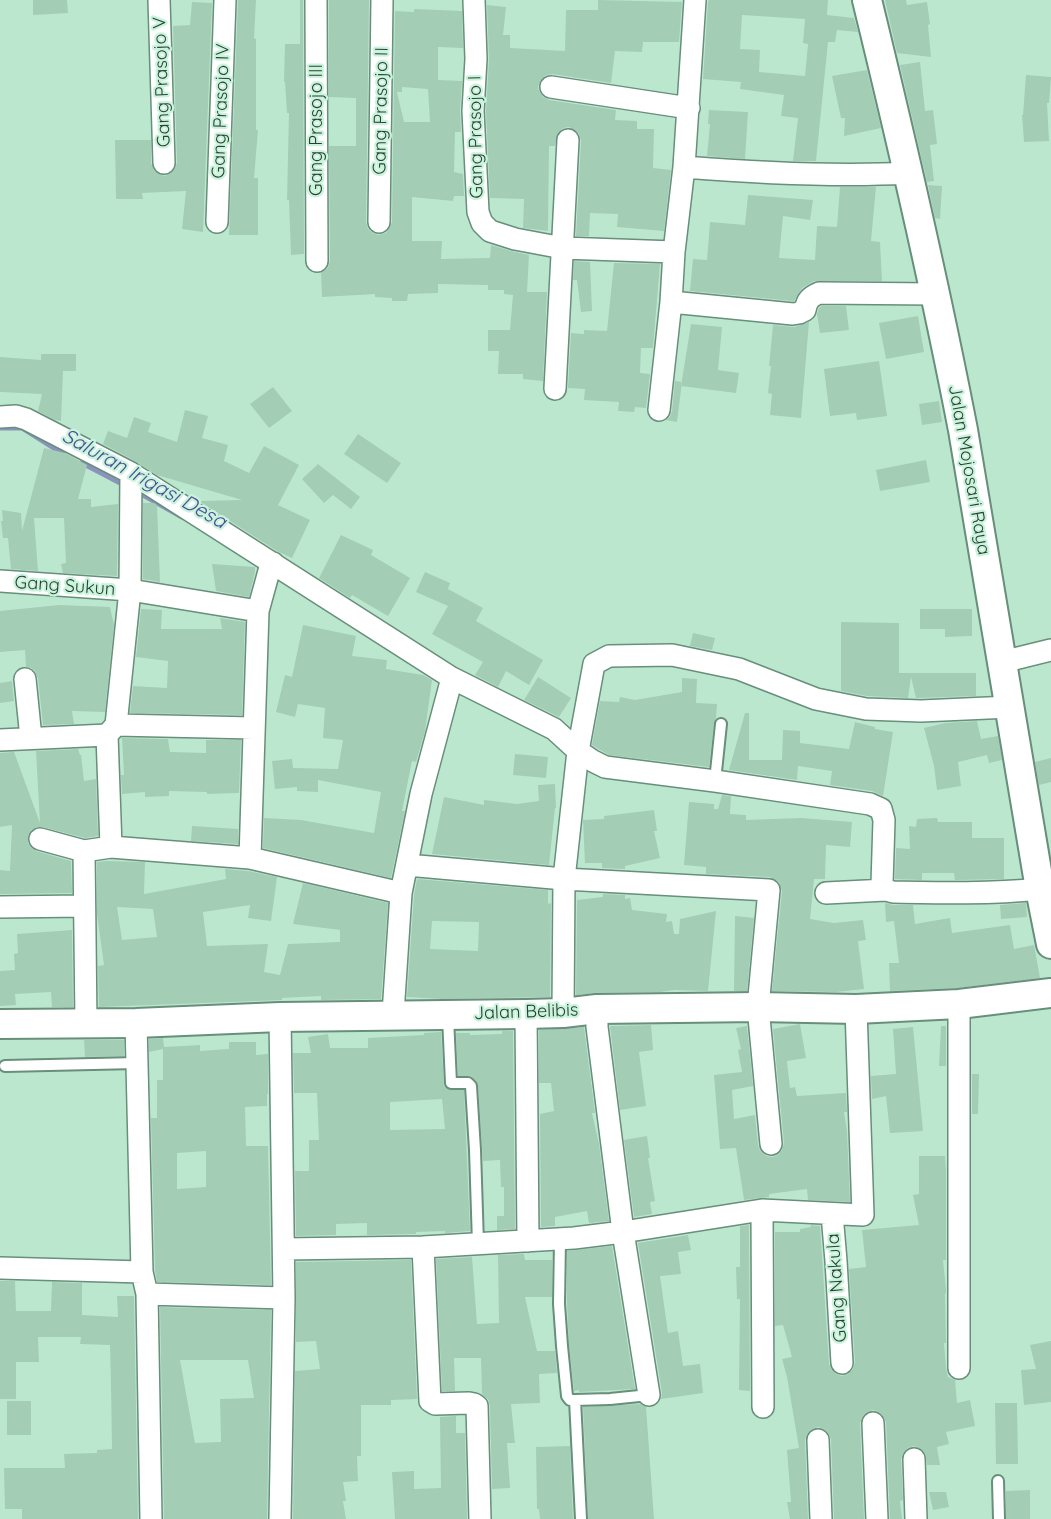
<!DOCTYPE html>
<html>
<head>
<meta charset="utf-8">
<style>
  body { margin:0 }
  canvas { display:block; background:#bce7cf }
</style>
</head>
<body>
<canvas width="1051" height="1519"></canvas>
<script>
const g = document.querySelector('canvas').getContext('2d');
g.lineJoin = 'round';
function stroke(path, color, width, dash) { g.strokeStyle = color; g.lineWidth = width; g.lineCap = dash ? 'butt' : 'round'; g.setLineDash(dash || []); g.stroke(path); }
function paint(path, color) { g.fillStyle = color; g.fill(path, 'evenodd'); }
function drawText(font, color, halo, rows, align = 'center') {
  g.font = font + ' Quicksand,sans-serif'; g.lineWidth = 4.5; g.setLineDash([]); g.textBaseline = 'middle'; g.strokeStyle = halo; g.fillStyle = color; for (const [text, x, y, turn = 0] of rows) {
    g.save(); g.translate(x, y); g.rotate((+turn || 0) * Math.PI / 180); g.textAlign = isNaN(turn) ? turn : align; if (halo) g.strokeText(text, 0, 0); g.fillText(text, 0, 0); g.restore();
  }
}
const stream = new Path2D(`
  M0,428H22L63,454
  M82,463L124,485
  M136,491L182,517`);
const building = new Path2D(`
  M33,0H67L68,13L33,15Z
  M238,0H256L254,38L256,39V130H258L254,178H258V235H229Z
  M300,0H303L304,254L291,255L289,200H287L289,113H287L285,82H284L285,44H300Z
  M329,0H369L366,222L368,229L373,233L378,235L386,233L390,228L392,222L395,11L414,12V9L462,11L463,48L438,47V80L462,81L460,110L461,132H455L454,172L463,174L464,196H454L453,201L412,197V241H442L441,259L490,258L491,245L511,251L529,255L527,292H547L543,381L523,379V374H498L499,351H488V330H510L513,295L504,294V290H488V285L438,284V293L408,294L407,301H392V298L375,297V294L322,297L321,273L328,268L330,261L329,146H356V98L329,97ZM402,87L428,89L430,122H404L397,92H402Z
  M598,0L682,2L679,42H643L642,52L615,51L611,83L552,74L546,75L541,80L538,86L539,91L543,97L549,100L616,110L615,120L637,121V129H654L653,168L671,170L664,231L617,227L618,214L590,213L589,236H576L581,141L579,134L575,130L569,127L563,128L558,133L555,146H549L548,231L523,228L524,199L490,198L486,111L489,59L487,5L506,7L503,35H510V48L565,51L566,10H598Z
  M709,0H828L827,15L854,18L858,32L837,30L835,42H828L816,161H793L798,118L781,116L784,95L740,89L741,82L703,79L708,2ZM742,15L805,19L803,43L808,44L805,76L759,72L760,50L740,49Z
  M885,0H906L907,5L927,2L930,24L928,25L931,57L897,53Z
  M192,2L212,3L203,232L182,229L186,191L142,193L143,199H116L115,140H151V163L154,170L159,174L165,176L171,173L175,168L177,163L173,26L190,25Z
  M920,62L925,111L933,110L937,144L930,145L934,181L927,182L900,65Z
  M867,70L881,128L844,136L845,118H841L832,76Z
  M1026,75L1051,77L1049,103H1047L1049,141L1024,142L1022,115H1023Z
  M709,110L748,112L745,159L707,156L710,124H708Z
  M928,185L942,186L940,219L935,218Z
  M840,187H876L871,241L880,242L882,281H814L802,288L794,301H793L690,291L693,259L707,260L710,222L745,225L748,195L813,200L810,220L783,216L779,258L815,260L817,226L837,227Z
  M574,261L590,262L592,311L581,312L577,280H573Z
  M614,263L660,264L653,348H641L640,373L650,374L646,408L635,407L634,412L618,411L619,402L584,400L585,389L568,388L571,333L584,334V330L607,331Z
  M822,306H846L849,330L820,333L817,314L819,308Z
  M918,316L924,352L886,359L879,323Z
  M809,322L801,418L770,415L772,394L768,393L771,366H769L773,325L795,327Z
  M691,324L722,327L718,370L739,373L736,393L681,386Z
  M41,354H76V371H63L61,421L55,420L38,411L42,394L0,392V357L41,360Z
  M879,361L887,416L857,420L856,413L830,416L824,369Z
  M675,381L682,382L677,422L666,420L670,417L672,411Z
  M273,387L292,411L269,428L250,404Z
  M939,401L942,422L922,425L919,404Z
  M185,410L208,416L202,438L228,445L224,461L249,473L264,446L299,465L278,505L310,520L292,558L277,551L199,501L242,500L157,475L137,462L103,444L108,431L127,438L134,417L151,423L148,432L177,442Z
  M358,434L401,463L387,483L344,454Z
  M44,448L65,453L87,465L78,499H91V507L118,504L117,576L63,573L61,564L66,563L64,518H34L38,571L11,569L8,538H3L1,521H3L2,510L21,513L22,531Z
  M926,460L930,482L880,491L876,470Z
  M318,464L360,497L351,509L333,495L324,503L302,479Z
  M143,503H154L157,505L160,582L143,579Z
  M341,535L373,550L371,555L410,578L388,616L352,595L350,598L319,578Z
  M212,564L255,567V572L249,597L216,591Z
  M425,572L450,583L448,589L483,608L476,621L543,660L529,685L506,671L498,687L475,675L483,662L432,634L448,606L416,592Z
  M59,605L110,607L114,625L105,712L72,711L74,724L43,725L38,678L35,671L31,668L26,667L25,650L0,652V611Z
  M141,609L162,610L161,629H222L220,618L245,622L242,715L130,713L133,686L167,688L168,661L136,657Z
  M920,609H972V636L945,637V629H920Z
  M841,622L899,623V673H976V696L916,698L911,677L908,698L867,696L841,691Z
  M303,625L356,636L352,656L387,660L386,669L423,675L432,680L425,731L416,762L412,761L402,811H405L391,878L263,848L264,818L301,820L374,833L381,792L318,780V792L297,791V787L275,789L272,761L292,759L293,768L338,769L343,740L323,738L325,708L298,704L295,717L276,712L285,675L292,677Z
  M693,633L715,638L712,650L690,646Z
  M538,677L571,698L559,717L524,700Z
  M682,678L697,679L696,703L717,704L716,718L714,723L709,767L609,755L592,745L600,701L619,702L620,697L635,700L682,692Z
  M12,681L14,701L0,703V683Z
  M745,713H749V760H782L783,730L800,731V743L849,749L855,722L875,727V729L893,732L883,796L872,791L830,785L832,771L798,766L797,780L729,770Z
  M977,721L981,739L998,736L1002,760L989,763L987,755L958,762L961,786L937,790L934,766L924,728L945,723Z
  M122,738L168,739L170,752L206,753V740H241L239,793L207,794V792L169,791V796L145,797V792L122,794L121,775H124Z
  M78,749L80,755H81L84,781L96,779L98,836L85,838L43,827H37L31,830L28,836V843L31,848L36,851L71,861L72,893L0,894V870L10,871L12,825L0,827V753L14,752L40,823L36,751Z
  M515,754L548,757L546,778L513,775Z
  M1051,758V782L1039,785L1035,762Z
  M555,784L556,808H555L549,865L432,854L444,797L484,805V800L517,804L539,801L538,785Z
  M722,795L731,796L730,814L746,815V820L801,818L852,822L850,847L826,845L825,879H814L810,919L834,923L863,920L866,940L858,941L864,989L836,992L772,991L782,891L778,881L770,877L706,874V867L684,865L689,802L714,804V809H718Z
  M654,810L657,831H654L660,858L625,866V869L602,868V863H585L583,820L604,819V816Z
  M937,818L938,822H972V838H1004V879L955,880L954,873H922V880L895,879L896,848L910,849L909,826L916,827L917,819Z
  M192,826L238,829V844L191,841Z
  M106,861L145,862L144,894L226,879L225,869L248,871L277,877L271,921L248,918L250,905L203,912L207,946L268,944L264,972L280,975L288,944L340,942V930L293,924L303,883L388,903L381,999L321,1000V996L282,998V1000L99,1007L98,966L104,965L97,914V862ZM117,907L153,909L157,937L122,940Z
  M417,879L548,890V904L551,903L550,997L442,999L407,997L414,895ZM432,921L479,922L478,951L430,949Z
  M603,894L625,895V899L630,898L632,910L667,914L666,922L672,921L674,934H679L680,919L716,911L708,991L674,990L660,992L597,993L576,995L577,900L603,897Z
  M885,903L893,905H913L915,924L950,918L952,933L1010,925L1014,949L1034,945L1040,978L958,988L890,991L889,963H899L894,921L886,922Z
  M1026,903L1027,917L1001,919L1000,905Z
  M735,916L754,918L747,991H734Z
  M72,930L73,1007H52L51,992L15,994L16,1005L0,1006V971L15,970L14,954L18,953L17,934Z
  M800,1024L806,1058L787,1061L790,1088L795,1087L797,1096L846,1093L847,1112H844L847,1131L850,1202L808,1200L807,1189L769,1194V1197L744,1200L736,1148L720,1149L714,1075L742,1072L738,1050L741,1049L736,1028L747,1026L753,1086L732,1090L734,1119L755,1115L758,1145L760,1151L766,1156L773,1157L778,1155L782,1150L784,1143L773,1029Z
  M651,1025L653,1050L639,1052L646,1106L620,1110L610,1026Z
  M941,1026H946V1066H939Z
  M584,1027L595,1113H592L599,1144L609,1221L589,1223L587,1211L555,1217V1226L541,1227L540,1114L554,1111L551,1083H539V1030Z
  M913,1027L923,1131L890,1133L886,1096L872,1099L871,1076L896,1074L893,1029Z
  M502,1031H513L515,1229L497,1230V1216H504V1187H501L500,1160L483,1161L478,1086L476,1081L471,1076H458L456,1033H470V1035L502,1034Z
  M441,1032L444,1086L450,1090H464L470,1231L445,1233V1231L416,1232V1234L367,1235V1223L336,1224V1235L296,1236L295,1171H309V1140H319L317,1093H294L293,1053H311L308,1037L328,1034L330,1048H368V1038L424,1035V1033ZM442,1099L445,1129L390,1130V1102Z
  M163,1038L164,1047L200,1045V1051L229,1049V1042H256V1055L268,1054V1094H267V1106L245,1107L246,1146H268L271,1285L157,1282L155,1270L151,1118H157V1080H163V1049L149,1052V1039ZM206,1151V1187L177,1189V1153Z
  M84,1040H124V1056L85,1057Z
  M972,1074H979L978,1114H972Z
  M647,1136L650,1158H648L655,1201L650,1202L652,1214L634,1217L624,1140Z
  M919,1156H945L946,1170V1260H943L946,1290V1293L945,1294L946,1343H944L946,1368L948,1377L955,1380L957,1403L970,1400L975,1426L946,1432L949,1444L937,1447L940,1465H927L925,1453L919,1448L914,1446L908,1448L903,1453L901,1459L903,1500L900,1501L902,1519H890L886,1422L883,1416L879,1412L873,1410L867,1412L862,1417L860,1423L864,1519H834L831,1439L828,1433L824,1429L818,1427L812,1429L807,1434L805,1440L808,1519H790L787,1502H791L787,1450L799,1448L787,1377L782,1359L792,1357L783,1325L775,1326V1232H800V1229L811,1227V1225L820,1226L829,1364L831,1369L836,1374L842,1376L848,1374L853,1369L855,1362L849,1269L866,1267L862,1230L919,1225L913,1195L919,1194Z
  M749,1225L750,1391L739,1390L740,1299H737L736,1267H740V1226Z
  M688,1235L691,1250L678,1252L681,1274L660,1276L668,1333L678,1331L683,1366L700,1364L703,1393L661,1399L662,1393L638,1243Z
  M612,1246L635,1389L579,1392V1390L574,1391L569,1345L567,1304V1251Z
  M524,1254L525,1260H552V1297H525L537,1351H555L557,1373L539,1374L540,1403L511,1404L515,1443H507L510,1488L492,1489L490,1406L488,1399L482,1394L481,1358H454L455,1391H442L436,1259L472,1257L477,1324L499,1323L498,1255Z
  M411,1260L417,1399L391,1400V1405H361V1456H357L358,1481L343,1482L346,1501H343L346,1519H293L295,1371L320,1369L316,1341L296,1342V1262Z
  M0,1281H15L16,1311H51L52,1282L82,1283V1315L118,1317L117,1296H134L138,1519H22V1509H5L4,1468H65L64,1454L97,1453V1450L112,1449L111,1387L110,1345L80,1344L81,1337H38L39,1362H16V1399H0Z
  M160,1307L271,1310L267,1519H164ZM180,1360H248L254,1398L220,1399L221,1442L195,1443Z
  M1051,1341V1402L1024,1405L1021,1370L1036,1369L1030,1345Z
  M7,1401H31V1435H7Z
  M995,1403H1017L1018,1464H996Z
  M640,1404L646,1407L654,1519H588L583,1407Z
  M456,1416V1433H465L467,1519H395L392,1472L414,1471V1489L441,1488L440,1417Z
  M570,1446L573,1519H540L539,1509H537L536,1447Z
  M1030,1490V1519H1006V1491Z
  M929,1492H946L949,1507L933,1510Z`);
const lane = new Path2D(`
  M715,781L721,724
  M448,1017L451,1083H468L471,1086L475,1150L478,1244
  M5,1066L137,1063
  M560,1239L559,1304L562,1346L567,1396L570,1400H575L610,1399L649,1395
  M575,1400L581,1519
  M998,1481L999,1519`);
const street = new Path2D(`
  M159,0L164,163
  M316,0L317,261
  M474,0L476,59L473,111L478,212L482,223L490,231L515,239L563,248L674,252L684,167L695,0
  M551,87L689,108
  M684,167C759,173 834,177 909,173
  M217,222L225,0
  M379,222L382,0
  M671,302L793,314L799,313L805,310C807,300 810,297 819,293L936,294
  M555,389L568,140
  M659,410L671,302L674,252
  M0,417L16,416L26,419L131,473L452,678L554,729L578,751L593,761L605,767L715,781L870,804L881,809L884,820L882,884L886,890L893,892C942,893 991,894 1040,889
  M0,581L130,590L258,611L250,858L401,893
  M258,611L269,571L273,563
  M1002,662L1051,650
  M25,679L31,738
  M116,725L254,728
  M0,740L107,735
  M40,839L84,851L111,847L250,858
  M111,847L107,735L116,725L130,590L131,473
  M84,851L86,1024
  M407,865L564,879L769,890L758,1007L771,1144
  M826,893L886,890
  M0,907L84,906
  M597,1009V1027L623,1232L649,1395
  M563,1013L564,879L578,751L594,664L609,656L672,655L739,669L816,699L866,709L921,711L1010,707
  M393,1014L401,893L421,794L452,678
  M526,1014L528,1241
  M280,1017L284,1298L280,1519
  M136,1023L142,1272L147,1294L151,1519
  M832,1214L836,1261L842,1363
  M423,1247L430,1401L435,1404L469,1403L474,1404L477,1406L480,1519
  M284,1249L423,1247L574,1238L623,1232L762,1210
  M0,1268L142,1272
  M147,1294L284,1298
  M959,1368V1004
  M763,1407L762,1210L863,1215L856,1009
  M873,1423L877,1519
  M818,1440L821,1519
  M914,1459L916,1519`);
const secondary = new Path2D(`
  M867,0C902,143 935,286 963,430L1040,889L1051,944
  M0,1024L136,1023L280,1017L526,1014L563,1013L597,1009L758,1007L856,1009L959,1004L1051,993`);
const streetNames = [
  ["Gang Prasojo V",162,82,-92],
  ["Gang Prasojo IV",221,111,-88],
  ["Gang Prasojo II",381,111,-89],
  ["Gang Prasojo III",317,130,-90],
  ["Gang Prasojo I",476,137,-91],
  ["Jalan Mojosari Raya",969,470,80],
  ["Gang Sukun",65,586,4],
  ["Jalan Belibis",526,1012,-2],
  ["Gang Nakula",837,1288,-94]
];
const waterNames = [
  ["Saluran Irigasi Desa",144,479,29]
];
stroke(stream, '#8a93bc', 5);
paint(building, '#a4cdb6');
stroke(lane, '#678f7a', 14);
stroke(street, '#678f7a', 24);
stroke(secondary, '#678f7a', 32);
stroke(lane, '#fff', 10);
stroke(street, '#fff', 21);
stroke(secondary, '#fff', 28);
drawText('18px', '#2c3d33', '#c9f4dc', streetNames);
drawText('italic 20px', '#4d4d98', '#c9f4dc', waterNames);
</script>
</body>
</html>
